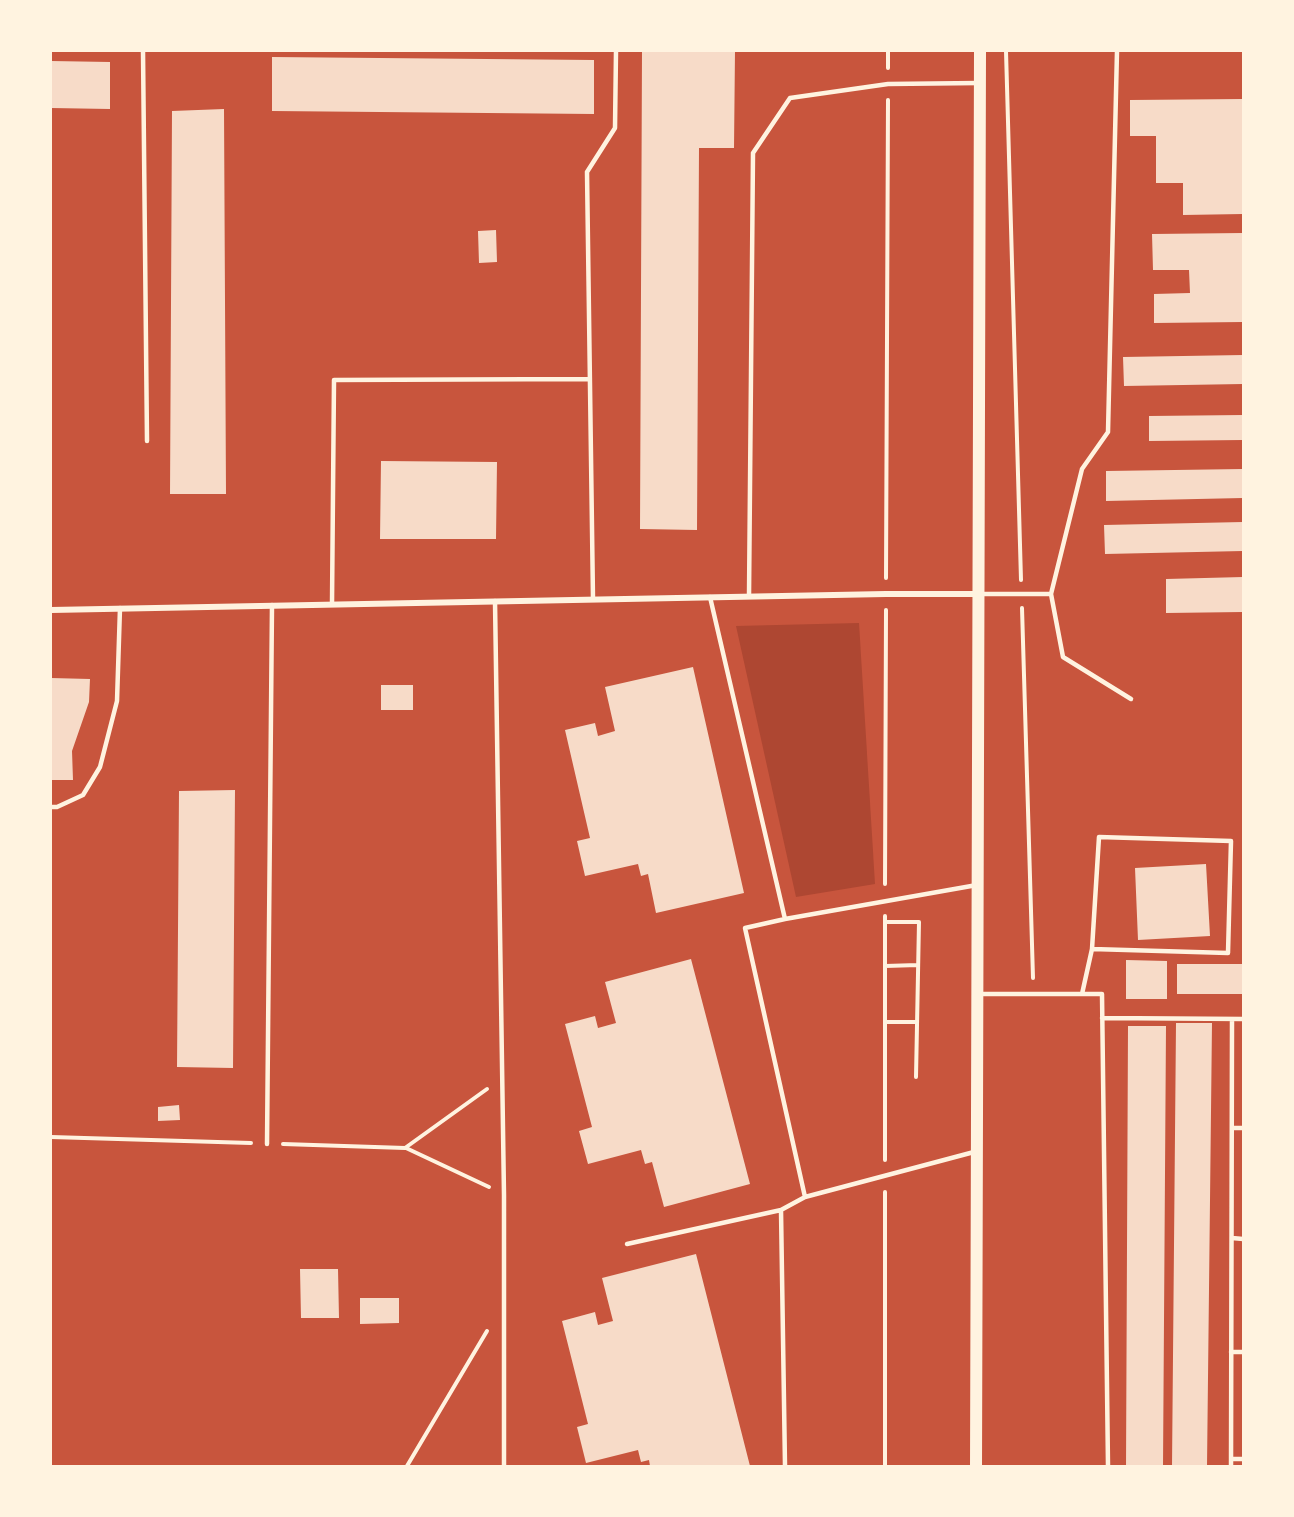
<!DOCTYPE html>
<html>
<head>
<meta charset="utf-8">
<style>
  body { margin:0 }
  #map { position:relative; width:1294px; height:1517px; overflow:hidden; background:#c8553d; font-family:"Fira Sans Condensed",sans-serif }
  canvas { display:block }
  .frame { position:absolute; inset:0; border:52px solid #fff3e0; pointer-events:none }
</style>
</head>
<body>
<div id="map">
<canvas width="1294" height="1517"></canvas>
<div class="frame"></div>
</div>
<script>
const g = document.querySelector('canvas').getContext('2d');
g.lineJoin = 'round';
function paint(path, color) { g.fillStyle = color; g.fill(path, 'evenodd'); }
function stroke(path, color, width, dash) { g.strokeStyle = color; g.lineWidth = width; g.lineCap = dash ? 'butt' : 'round'; g.setLineDash(dash || []); g.stroke(path); }
const green = new Path2D(`
  M859,623L875,884L796,897L736,626Z`);
const building = new Path2D(`
  M642,51H735L734,148H699L697,530L640,529Z
  M272,57L594,60V114L272,111Z
  M51,61L110,62V109L51,108Z
  M1243,99V214L1183,215V183H1156V136H1130V100Z
  M224,109L226,494H170L172,111Z
  M496,230L497,262L479,263L478,231Z
  M1243,233V322L1154,323V294L1190,293L1189,270H1153L1152,234Z
  M1243,355V384L1124,386L1123,357Z
  M1243,415V440L1149,441V416Z
  M381,461L497,462L496,539H380Z
  M1243,469V498L1106,501V471Z
  M1243,522V551L1105,554L1104,525Z
  M1243,577V612L1166,613V579Z
  M693,667L744,893L656,913L648,874L641,876L638,864L585,876L577,841L590,838L565,730L595,723L598,736L615,731L605,687Z
  M51,678L90,679L89,702L72,751L73,780H51Z
  M381,685H413V710H381Z
  M235,790L233,1068L177,1067L179,791Z
  M1206,864L1210,936L1138,940L1135,868Z
  M691,959L750,1184L664,1207L652,1162L645,1164L641,1150L588,1164L579,1131L592,1127L565,1024L595,1016L598,1028L616,1023L605,982Z
  M1126,960L1167,961V999H1126Z
  M1177,964H1243V994H1177Z
  M1176,1023H1212L1207,1466H1172Z
  M1128,1026H1166L1163,1466H1126Z
  M179,1105L180,1120L158,1121V1107Z
  M696,1254L750,1466H650L649,1460L641,1462L638,1450L586,1463L577,1427L588,1424L562,1321L595,1312L598,1325L613,1321L602,1278Z
  M300,1269H338L339,1318H301Z
  M360,1298H399V1323L360,1324Z`);
const path = new Path2D(`
  M1006,51L1021,580
  M888,68V51
  M886,578L888,100
  M1022,608L1033,978
  M885,884L886,610
  M885,922H919L916,1077
  M885,966L918,965
  M885,1022H917
  M51,1137L251,1143
  M283,1144L405,1148L487,1089
  M406,1148L489,1187
  M885,1160V916
  M407,1466L487,1331
  M885,1466V1192`);
const service = new Path2D(`
  M143,51L147,441
  M981,594H1051L1063,657L1131,699
  M1051,594L1082,469L1108,432L1117,51
  M749,596L753,153L790,98L888,84L979,83
  M710,597L785,919L745,928L805,1197
  M593,599L587,172L615,128L616,51
  M495,601L504,1195V1466
  M332,604L334,380L590,379
  M51,807H57L83,795L100,767L117,701L120,608
  M785,919L977,885
  M980,994H1102L1108,1466
  M1082,994L1092,949L1099,837L1231,841L1228,953L1092,949
  M1102,1018L1243,1019
  M1232,1128H1243
  M267,1144L272,605
  M781,1210L785,1466
  M1232,1238L1243,1239
  M627,1244L781,1210L805,1197L974,1152
  M1231,1352H1243
  M1231,1459H1243
  M1231,1466L1232,1019`);
const minor = new Path2D(`
  M51,610L886,594H978`);
const secondary = new Path2D(`
  M976,1466L980,51`);
paint(green, '#ae4732');
paint(building, '#f7dbc8');
stroke(path, '#fff3e0', 4);
stroke(service, '#fff3e0', 4.5);
stroke(minor, '#fff3e0', 6);
stroke(secondary, '#fff3e0', 12);
</script>
</body>
</html>
